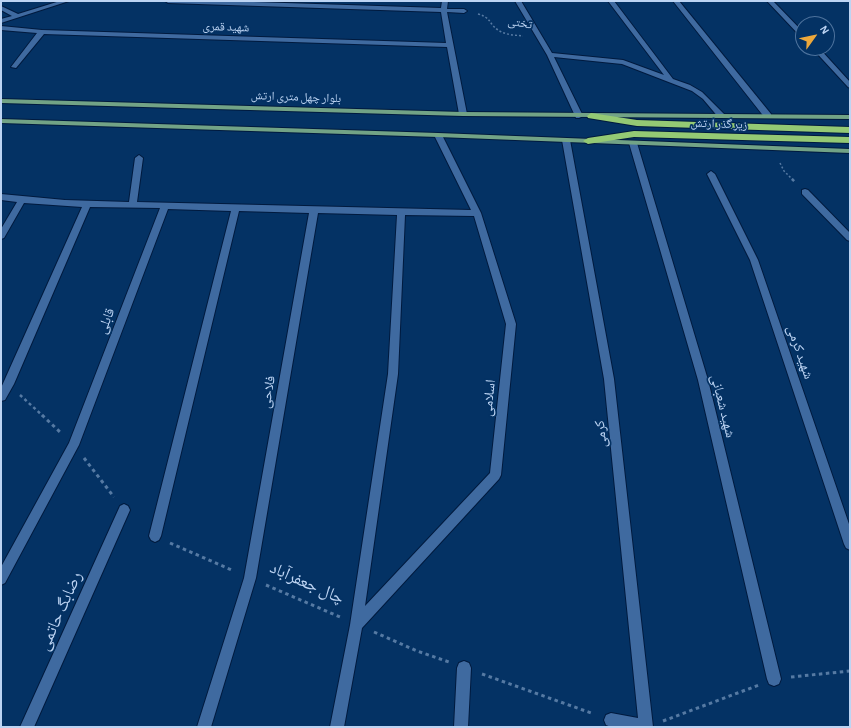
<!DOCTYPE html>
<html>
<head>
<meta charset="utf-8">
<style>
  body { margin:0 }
  #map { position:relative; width:851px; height:728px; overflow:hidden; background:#043264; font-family:"Alegreya Sans",sans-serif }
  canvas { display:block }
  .frame { position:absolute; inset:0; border:2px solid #bdd4f3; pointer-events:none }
  .north { position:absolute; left:795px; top:16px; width:40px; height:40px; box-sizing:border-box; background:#043264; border:1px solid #4e739d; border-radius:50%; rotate:57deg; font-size:11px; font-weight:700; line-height:16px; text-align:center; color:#bdd4f3 }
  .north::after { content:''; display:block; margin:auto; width:14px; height:18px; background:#eda83b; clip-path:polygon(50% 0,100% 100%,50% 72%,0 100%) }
</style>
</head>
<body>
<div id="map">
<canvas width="851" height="728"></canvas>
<div class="frame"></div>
<div class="north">N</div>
</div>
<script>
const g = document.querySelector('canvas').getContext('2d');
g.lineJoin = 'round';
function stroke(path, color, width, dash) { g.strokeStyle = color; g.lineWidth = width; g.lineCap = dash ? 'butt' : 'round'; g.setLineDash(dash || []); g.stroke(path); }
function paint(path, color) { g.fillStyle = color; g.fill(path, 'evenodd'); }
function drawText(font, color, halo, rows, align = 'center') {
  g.font = font + ' "Alegreya Sans","Noto Naskh Arabic",sans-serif'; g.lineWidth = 3.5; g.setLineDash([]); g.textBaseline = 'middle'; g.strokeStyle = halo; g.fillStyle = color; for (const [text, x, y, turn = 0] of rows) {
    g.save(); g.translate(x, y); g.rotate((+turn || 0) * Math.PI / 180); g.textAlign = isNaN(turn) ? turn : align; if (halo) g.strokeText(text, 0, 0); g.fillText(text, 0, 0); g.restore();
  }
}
const pathFar2 = new Path2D(`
  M478,14C492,18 488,23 498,30C505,35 515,35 523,36
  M780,163L784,171L793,180`);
const pathFar1 = new Path2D(`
  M792,179L795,182
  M20,395L43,416`);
const path = new Path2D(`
  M42,415L61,433
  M84,458L114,497
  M170,543L234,571
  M266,585L340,617
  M374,632L417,651L449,662
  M482,674L594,714
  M791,677L850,671
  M663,721L759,685`);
const minor = new Path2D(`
  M60,1H69L1,23V19L12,16L1,10V6L18,14Z
  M165,1H222L441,8L442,1H448L447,9H464L467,11L464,13L447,12L467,114L463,116L459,114L447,47L44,34L16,68L11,67L37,33L1,30V26L42,30L446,43L441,12L168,3Z
  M515,1H521L552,53L623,60L664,75L608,1H614L673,79L690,85L702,92L726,116L722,118H719L703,99L692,91L622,64L554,57L583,116L579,118H576L547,55Z
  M673,1H679L771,114V118H765Z
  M767,1H773L803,32V38L801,37Z
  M812,48H819L850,82V88L848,87Z
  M435,133H438L442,135L481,213L516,324L501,475L499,479L362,628L344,727H330L350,625L388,374L397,215L318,213L256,578L211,727H197L244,578L309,213L239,211L161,536L159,540L155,542L151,540L149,536L231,211L168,209L79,445L5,583L1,585V567L69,443L160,208L90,207L14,384L5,400L1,401V388L82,207L24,203L4,238L1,239V229L17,202L1,200V194L65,200L129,202L135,158L139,155L143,158L137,202L471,210L434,135ZM405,215L474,216L506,324L490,473L365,606L398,374Z
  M563,138H566L570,140L614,379L653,727H611L606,725L604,720L606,715L611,713L638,718L604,379L562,140Z
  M630,141H633L637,143L708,380L781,679L779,684L774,686L769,684L767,679L698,380L629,143Z
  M711,171L715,174L758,260L850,527V550L846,548L844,544L750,260L707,174Z
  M805,189L808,190L850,233V241L847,240L802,194V190Z
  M124,504L128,506L130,510L34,727H20L120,506Z
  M464,661L469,663L471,668L468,727H454L457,668L459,663Z`);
const major = new Path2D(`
  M1,99L463,112L850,115V119L463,116L1,103Z
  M1,119L438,133L850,149V153L438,137L1,123Z`);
const highway = new Path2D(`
  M591,113L637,120L850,127V133L637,126L588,118L587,116Z
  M634,131L850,137V143L634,137L588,144L583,141L588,138Z`);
const farStreetnames = [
  ["تختی",520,23,10],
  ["شهید قمری",226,27,2],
  ["بلوار چهل متری ارتش",296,97,2],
  ["زیر گذر ارتش",719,124,2]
];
const streetNames = [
  ["قابلی",106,321,-69],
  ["شهید کرمی",800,352,71],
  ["فلاحی",268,392,-80],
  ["اسلامی",489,398,-84],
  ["شهید شعبانی",723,406,76],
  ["کرمی",601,434,-96]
];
const nearStreetnames = [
  ["چال جعفرآباد",307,583,24],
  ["رضابگ حاتمی",60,611,-66]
];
stroke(minor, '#001a3e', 2);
stroke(major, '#001a3e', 2);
stroke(highway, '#001a3e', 2);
stroke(pathFar2, '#567aa3', 1.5, [2, 2]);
stroke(pathFar1, '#567aa3', 2.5, [3, 3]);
stroke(path, '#567aa3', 3, [3.5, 3.5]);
paint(minor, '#3f6aa0');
paint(major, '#72a386');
paint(highway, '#94c974');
drawText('12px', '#bdd4f3', '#043264', farStreetnames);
drawText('14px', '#bdd4f3', '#043264', streetNames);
drawText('17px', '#bdd4f3', '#043264', nearStreetnames);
</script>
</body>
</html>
